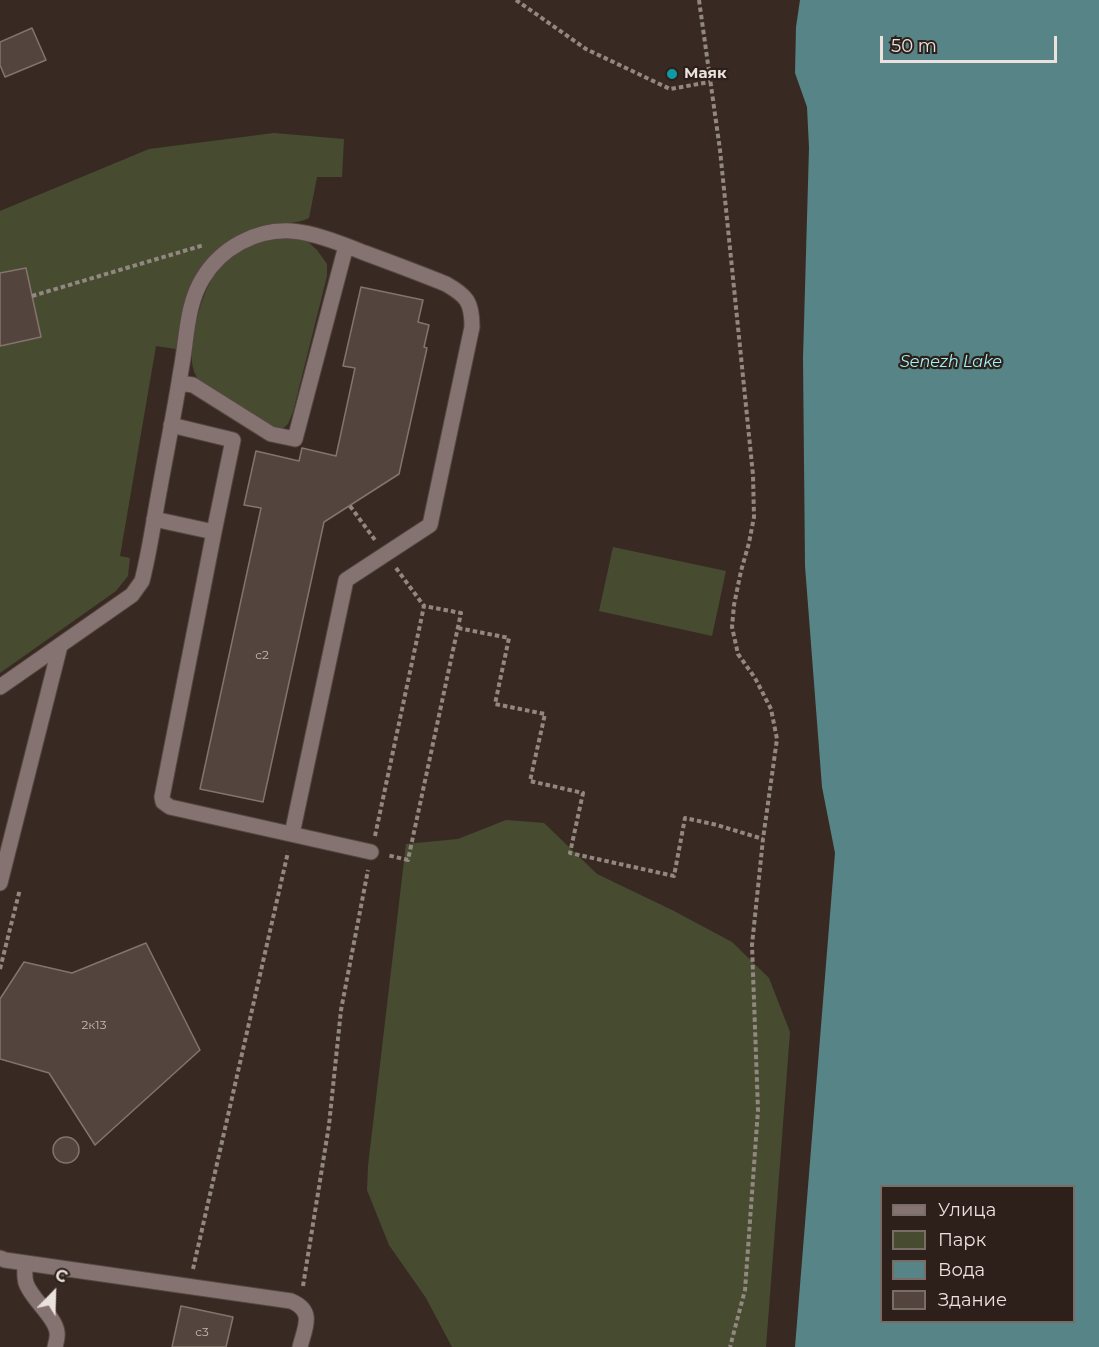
<!DOCTYPE html>
<html>
<head>
<meta charset="utf-8">
<style>
  body { margin:0 }
  #map { position:relative; width:1099px; height:1347px; overflow:hidden; background:#382a23; font-family:Montserrat,sans-serif }
  canvas { display:block }
  .legend { position:absolute; left:880px; top:1185px; width:195px; height:138px; box-sizing:border-box; background:#2d201a; border:2px solid #796d68; margin:0; padding:8px 10px; list-style:none; font-size:18px; color:#ebe1dd }
  .legend li { display:flex; align-items:center; gap:12px; height:30px }
  .legend b { width:30px; border:2px solid #796d68 }
  .north { position:absolute; left:24px; top:1263px; width:60px; height:60px; -webkit-text-stroke:4px #2d201a; paint-order:stroke; rotate:23deg; font-size:16px; font-weight:700; line-height:24px; text-align:center; color:#ebe1dd }
  .north::after { content:''; display:block; margin:auto; width:21px; height:27px; background:#ebe1dd; clip-path:polygon(50% 0,100% 100%,50% 72%,0 100%) }
  .scale { position:absolute; left:880px; top:36px; width:177px; height:27px; box-sizing:border-box; border:3px solid #ebe1dd; border-top:0; padding-left:8px; font-size:18px; line-height:21px; white-space:nowrap; color:#ebe1dd; -webkit-text-stroke:4px #2d201a; paint-order:stroke }
</style>
</head>
<body>
<div id="map">
<canvas width="1099" height="1347"></canvas>
<ul class="legend">
<li><b style="height:8px;background:#857372"></b>Улица</li>
<li><b style="height:16px;background:#474c30"></b>Парк</li>
<li><b style="height:16px;background:#578486"></b>Вода</li>
<li><b style="height:16px;background:#53443d"></b>Здание</li>
</ul>
<div class="north">С</div>
<div class="scale">50 m</div>
</div>
<script>
const g = document.querySelector('canvas').getContext('2d');
g.lineJoin = 'round';
function paint(path, color) { g.fillStyle = color; g.fill(path, 'evenodd'); }
function stroke(path, color, width, dash) { g.strokeStyle = color; g.lineWidth = width; g.lineCap = dash ? 'butt' : 'round'; g.setLineDash(dash || []); g.stroke(path); }
function drawText(font, color, halo, rows, align = 'center') {
  g.font = font + ' Montserrat,sans-serif'; g.lineWidth = 4.5; g.setLineDash([]); g.textBaseline = 'middle'; g.strokeStyle = halo; g.fillStyle = color; for (const [text, x, y, turn = 0] of rows) {
    g.save(); g.translate(x, y); g.rotate((+turn || 0) * Math.PI / 180); g.textAlign = isNaN(turn) ? turn : align; if (halo) g.strokeText(text, 0, 0); g.fillText(text, 0, 0); g.restore();
  }
}
const green = new Path2D(`
  M274,133L344,139L342,177H317L309,218C295,225 279,222 264,226C232,234 204,254 191,285C182,305 180,328 176,349L156,346L120,556L130,558L128,576L116,591L0,673V211L149,149Z
  M292,238L306,240L317,250L327,264V276L293,412L288,424L282,429L272,427L198,379C189,366 192,350 194,335C204,275 228,241 292,238Z
  M613,547L726,571L712,636L599,611Z
  M506,820L544,823L597,874L672,910L732,942L769,978L790,1032L766,1347H452L426,1298L389,1245L367,1190L368,1166L406,844L458,839Z`);
const water = new Path2D(`
  M800,0H1099V1347H795L835,853L822,787L805,566L803,358L809,148L807,107L795,73L796,27ZM882,1186H1074V1322H882Z`);
const building = new Path2D(`
  M32,28L46,60L5,77L0,65V42Z
  M26,268L41,337L0,346V273Z
  M361,287L423,300L418,322L429,325L424,347L427,348L399,474L324,522L263,802L200,789L261,508L244,505L256,451L299,461L302,448L336,456L355,368L343,366Z
  M146,943L200,1050L95,1145L49,1073L0,1059V999L24,962L72,973Z
  M53 1150a13 13 0 1 1 26 0a13 13 0 1 1-26 0Z
  M181,1306L233,1317L226,1347H172Z`);
const path = new Path2D(`
  M516,0L586,49L670,89L710,82
  M699,0L720,150L753,475L754,517L749,543L741,571L734,605L732,627L738,654L755,678L771,709L777,739L763,839L752,945L758,1110L745,1290L730,1347
  M32,296L204,245
  M350,506L375,540
  M396,568L424,606
  M458,628L509,638L495,704L545,714L530,781L583,793L570,853L674,876L685,818L717,825L763,839
  M375,836L424,606L461,613L408,860L387,855
  M0,969L20,889
  M193,1269L288,852
  M303,1286L329,1125L341,1010L368,870`);
const minor = new Path2D(`
  M179,383L193,385L271,434L295,439L346,246
  M171,425L233,440L214,532
  M154,519L214,532L162,797L163,802L170,807L371,852
  M0,687L132,595L142,581C150,550 154,518 160,487C167,448 175,409 181,370C187,340 186,305 203,278C221,248 256,229 291,231C316,233 342,244 365,253C392,263 419,273 446,284C467,296 472,302 472,327L430,525L346,580L292,834
  M0,883L60,646
  M0,1258L5,1260L291,1301C315,1311 305,1327 300,1347
  M25,1263C25,1269 24,1276 26,1283C31,1299 55,1316 57,1332C58,1337 56,1343 55,1347`);
const markers = [
  [672,74,6,"#0f9aa8"]
];
const numberNames = [
  ["с2",262,655],
  ["2к13",94,1025],
  ["с3",202,1332]
];
const poiNames = [
  ["Маяк",684,74]
];
const waterNames = [
  ["Senezh Lake",951,362]
];
paint(green, '#474c30');
paint(water, '#578486');
paint(building, '#53443d');
stroke(building, '#84746c', 1.5);
stroke(minor, '#554741', 17);
stroke(path, '#938782', 4, [4.5, 3]);
stroke(minor, '#857372', 15);
for (const [x, y, r, color] of markers) { const dot = new Path2D(); dot.arc(x, y, r, 0, 2 * Math.PI); g.fillStyle = color; g.fill(dot); stroke(dot, '#2d201a', 2); }
drawText('12px', '#c5bab5', null, numberNames);
drawText('bold 15px', '#ebe1dd', '#2d201a', poiNames, 'left');
drawText('italic 16px', '#a1f3f6', '#2d201a', waterNames);
</script>
</body>
</html>
